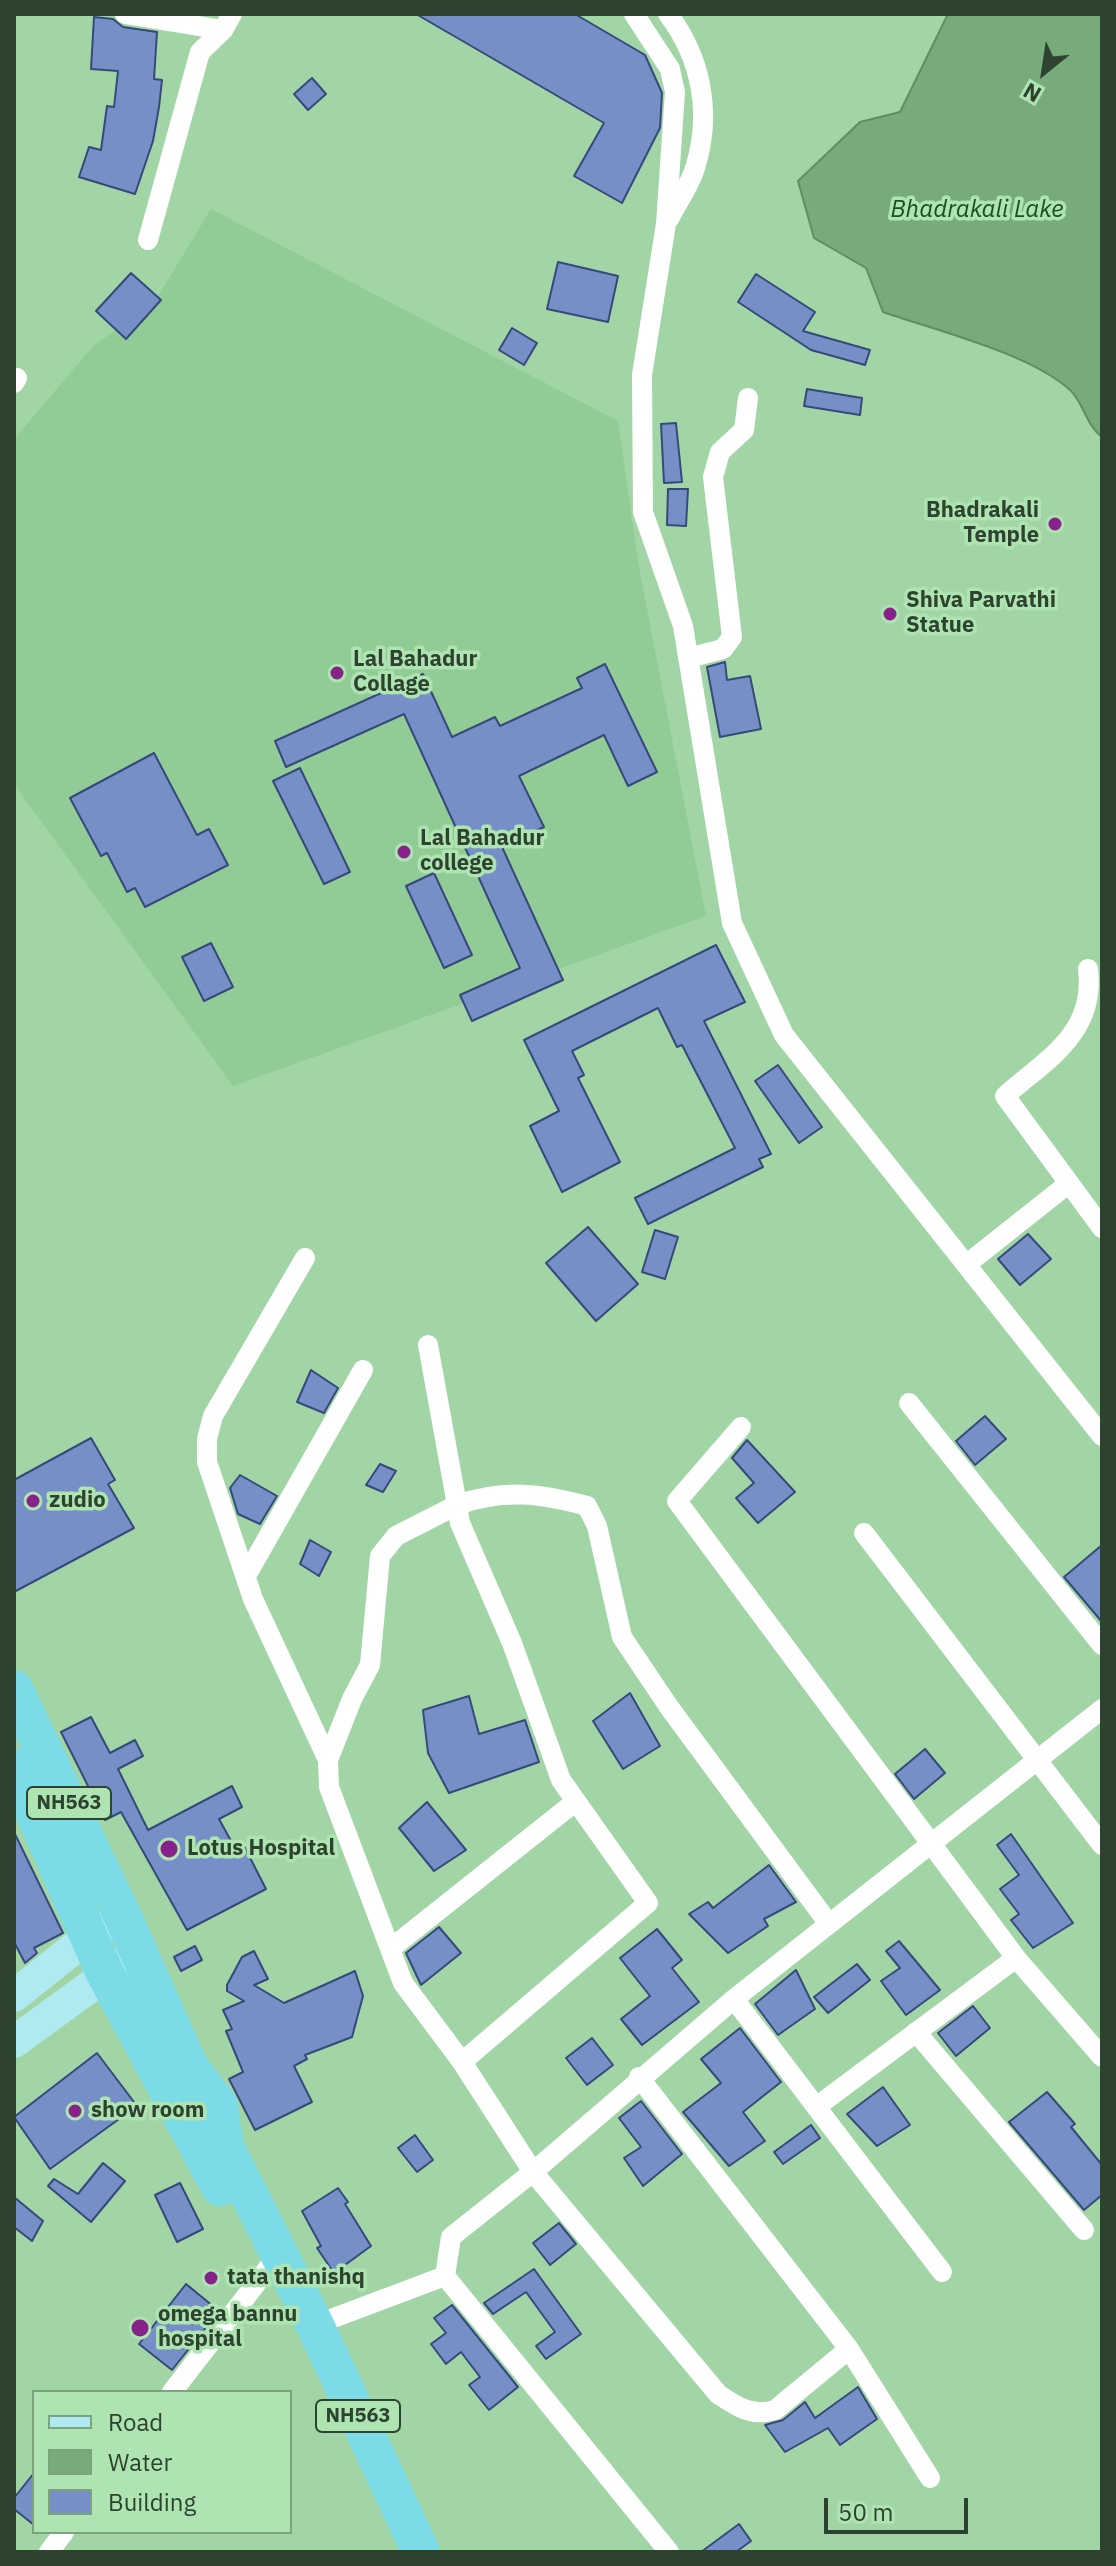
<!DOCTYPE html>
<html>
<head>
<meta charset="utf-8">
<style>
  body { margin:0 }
  #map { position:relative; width:1116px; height:2566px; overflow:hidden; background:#a1d5a5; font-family:"IBM Plex Sans",sans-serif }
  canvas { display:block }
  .frame { position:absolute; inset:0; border:16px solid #2e432f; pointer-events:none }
  .legend { position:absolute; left:32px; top:2390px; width:260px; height:144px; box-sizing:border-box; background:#aee3b2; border:2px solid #7ba37e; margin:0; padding:10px 14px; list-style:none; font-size:24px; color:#2e432f }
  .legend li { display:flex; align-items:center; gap:16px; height:40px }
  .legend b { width:40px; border:2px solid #7ba37e }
  .north { position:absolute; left:1004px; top:32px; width:80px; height:80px; -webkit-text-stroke:6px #aee3b2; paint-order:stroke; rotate:210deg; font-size:22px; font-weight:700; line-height:32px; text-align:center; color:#2e432f }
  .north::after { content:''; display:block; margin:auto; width:28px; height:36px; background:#2e432f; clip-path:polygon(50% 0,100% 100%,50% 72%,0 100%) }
  .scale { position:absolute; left:824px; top:2498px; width:144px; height:36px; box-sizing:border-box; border:4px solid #2e432f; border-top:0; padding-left:10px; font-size:24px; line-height:28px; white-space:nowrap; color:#2e432f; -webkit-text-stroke:6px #aee3b2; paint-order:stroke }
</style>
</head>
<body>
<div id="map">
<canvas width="1116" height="2566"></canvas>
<div class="frame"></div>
<ul class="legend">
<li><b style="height:10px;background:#b0eaf1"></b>Road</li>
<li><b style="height:22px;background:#77ab7b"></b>Water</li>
<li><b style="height:22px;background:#778fc7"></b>Building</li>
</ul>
<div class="north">N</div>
<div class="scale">50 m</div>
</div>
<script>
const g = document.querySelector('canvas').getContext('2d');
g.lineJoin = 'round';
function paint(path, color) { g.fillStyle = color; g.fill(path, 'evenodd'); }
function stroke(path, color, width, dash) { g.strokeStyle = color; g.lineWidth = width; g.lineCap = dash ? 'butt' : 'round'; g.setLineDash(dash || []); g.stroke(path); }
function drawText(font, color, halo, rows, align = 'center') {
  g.font = font + ' "IBM Plex Sans",sans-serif'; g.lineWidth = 7; g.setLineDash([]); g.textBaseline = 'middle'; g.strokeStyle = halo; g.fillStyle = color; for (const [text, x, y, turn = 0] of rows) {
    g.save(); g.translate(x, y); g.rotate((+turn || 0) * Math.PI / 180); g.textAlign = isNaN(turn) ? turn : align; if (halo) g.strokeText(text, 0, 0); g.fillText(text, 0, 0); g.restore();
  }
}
const built = new Path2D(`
  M211,209L618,421L638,562L706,916L233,1086L14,784V439L94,345L152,306Z`);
const water = new Path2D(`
  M948,14H1102V437C1086,425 1084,404 1071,391C1032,354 935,330 883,312L866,268L814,238L798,181L860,122L900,112Z`);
const building = new Path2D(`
  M416,14H575L645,55L662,93L660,128L622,203L574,176L604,123Z
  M94,17L113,19L123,27L157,32L154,79L162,80L159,107L153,141L135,194L79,177L89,147L101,150L107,106L114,107L118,71L91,69Z
  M312,78L326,94L308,110L294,94Z
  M558,262L618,276L608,322L547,309Z
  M131,273L161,300L126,339L96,311Z
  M756,274L815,312L803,331L870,350L865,365L811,350L738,302Z
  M512,328L537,343L524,365L499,350Z
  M807,389L862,398L860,415L804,406Z
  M676,423L682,482L664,483L661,424Z
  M668,489H688L686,526L667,525Z
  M725,662L727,680L750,676L761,729L720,737L707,667Z
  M605,664L657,772L628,786L604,735L519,776L544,827L502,847L563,980L472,1021L460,995L520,968L404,714L286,767L275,741L423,674L452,737L495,717L500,726L582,688L577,678Z
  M154,753L197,835L209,829L228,865L145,907L135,888L127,892L107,853L101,856L70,798Z
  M300,768L350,872L324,884L273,781Z
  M434,873L472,955L444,968L406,886Z
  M211,943L233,987L204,1001L182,957Z
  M716,945L745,1002L704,1021L771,1154L759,1159L763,1167L648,1224L635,1198L735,1148L682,1045L677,1047L658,1008L572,1051L584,1075L578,1078L620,1162L562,1192L530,1126L559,1111L524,1040Z
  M778,1065L822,1127L799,1143L755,1081Z
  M588,1227L638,1284L596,1321L546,1263Z
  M655,1230L678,1237L665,1279L642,1272Z
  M1028,1234L1051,1259L1020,1285L998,1259Z
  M311,1370L338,1388L324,1413L297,1402Z
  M985,1416L1006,1439L975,1465L956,1441Z
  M91,1438L115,1480L108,1484L134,1528L14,1592V1480Z
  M747,1440L795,1492L758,1523L736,1498L754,1483L732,1458Z
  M380,1464L396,1471L383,1492L366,1485Z
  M240,1475L277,1496L260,1524L238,1514L230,1488Z
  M310,1540L331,1552L319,1576L300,1564Z
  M1102,1545V1622L1064,1577Z
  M630,1693L660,1746L623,1769L593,1721Z
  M469,1696L479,1734L525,1720L539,1762L449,1793L428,1753L423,1710Z
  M91,1717L110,1753L135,1740L143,1756L118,1769L148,1830L232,1786L242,1807L219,1819L236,1850L244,1846L266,1889L187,1930L121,1812L105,1820L61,1732Z
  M925,1749L945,1773L914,1799L895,1774Z
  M427,1802L466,1850L434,1871L399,1828Z
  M14,1832L63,1933L34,1948L37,1953L25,1963L14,1942Z
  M1011,1834L1073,1923L1033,1948L1011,1920L1019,1914L1000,1889L1019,1875L997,1845Z
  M769,1865L796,1902L764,1919L768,1926L728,1953L689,1914L708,1902L713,1908Z
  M439,1927L461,1953L421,1985L406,1953Z
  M657,1929L682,1960L672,1968L699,2002L642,2045L621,2019L650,1996L620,1958Z
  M899,1941L940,1990L906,2015L881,1981L900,1968L886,1951Z
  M195,1946L202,1960L181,1971L174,1957Z
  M254,1951L268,1979L254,1985L284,2003L355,1971L363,1996L352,2037L305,2055L307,2059L294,2066L312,2102L255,2130L229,2079L243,2072L226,2031L232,2029L223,2010L244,2001L227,1991V1985L242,1957Z
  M857,1964L870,1980L828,2013L814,1997Z
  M796,1970L815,2009L778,2035L755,2004Z
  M973,2006L990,2028L956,2056L938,2033Z
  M740,2028L781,2082L743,2112L765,2141L729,2166L683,2112L721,2083L701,2059Z
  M592,2038L613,2065L587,2085L566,2058Z
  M97,2053L137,2106L50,2169L14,2117Z
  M883,2087L910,2125L877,2146L847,2114Z
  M1047,2092L1075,2124L1071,2127L1102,2165V2195L1084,2210L1009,2122Z
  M641,2101L682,2154L643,2186L624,2158L641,2147L619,2118Z
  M811,2125L820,2138L783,2164L774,2152Z
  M415,2135L433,2160L417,2172L398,2148Z
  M103,2163L125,2181L91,2222L48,2186L54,2179L78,2194Z
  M180,2183L203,2229L177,2242L155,2195Z
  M338,2188L348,2202L345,2204L371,2246L334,2273L317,2248L321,2246L302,2211Z
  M14,2197L43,2221L32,2241L14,2227Z
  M559,2223L576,2244L550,2265L533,2243Z
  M534,2269L581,2334L546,2359L536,2346L555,2332L526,2292L493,2314L484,2303Z
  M186,2284L219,2311L172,2370L139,2344Z
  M452,2305L518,2387L489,2410L469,2385L480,2377L461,2352L446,2364L431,2344L446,2333L434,2318Z
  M858,2387L877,2419L840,2445L828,2428L785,2452L765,2425L783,2420L805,2402L815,2418Z
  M34,2473V2525L14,2509V2498Z
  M739,2524L751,2541L736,2552H701Z`);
const street = new Path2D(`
  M125,14L223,30
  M634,14L670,69L675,92L666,224L642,375L643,512L683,626L732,923L784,1035L1102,1436
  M668,14C702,59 712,114 695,168C690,185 677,203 669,219
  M148,240L200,52L223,30L232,14
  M14,383L17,378
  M688,658L723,649L732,637L713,477L720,452L744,430L748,398
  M1088,969C1096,1033 1047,1059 1005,1096L1102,1228
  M305,1258L213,1416L207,1439V1462L253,1599L328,1760L329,1787L403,1983L462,2062L533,2172L718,2394C737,2407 752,2417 775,2410L849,2349
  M967,1264L1068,1184
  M428,1345L457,1505C503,1489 540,1493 587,1506L597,1526L622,1637L669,1707L829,1924
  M909,1403L1102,1645
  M741,1427L677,1501L1016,1958L1102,2057
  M864,1533L1102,1845
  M246,1576L363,1370
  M328,1760L352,1699L370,1665L380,1556L396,1536L457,1505L460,1523L512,1643L561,1780L648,1903L462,2062
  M390,1949L575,1802
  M734,1999L942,2272
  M916,2032L1084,2230
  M639,2077L849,2349L930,2478
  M816,2107L1016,1958
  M445,2276L669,2552
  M315,2325L445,2276L451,2237L533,2172L734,1999L1102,1709
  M172,2392L279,2254
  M49,2552L64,2532`);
const primary = new Path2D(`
  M14,1996L88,1937L123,1917
  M14,2042L125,1961`);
const highway = new Path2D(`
  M14,1689L123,1917L189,2066L219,2106L225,2147L315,2325L421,2552
  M14,1767L105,1973L220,2187`);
const markers = [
  [1055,524,8,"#86228a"],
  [890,614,8,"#86228a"],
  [337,673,8,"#86228a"],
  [404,852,8,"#86228a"],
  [33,1501,8,"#86228a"],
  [169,1849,10,"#86228a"],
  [75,2111,8,"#86228a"],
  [211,2278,8,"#86228a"],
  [140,2328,10,"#86228a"]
];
const shields = [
  [69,1803,84],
  [358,2416,84]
];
const shieldNames = [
  ["NH563",69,1803],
  ["NH563",358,2416]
];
const poiNames = [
  ["Bhadrakali",1039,511,"right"],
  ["Temple",1039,536,"right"],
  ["Shiva Parvathi",906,601],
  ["Statue",906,626],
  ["Lal Bahadur",353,660],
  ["Collage",353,685],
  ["Lal Bahadur",420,839],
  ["college",420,864],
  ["zudio",49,1501],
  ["Lotus Hospital",187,1849],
  ["show room",91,2111],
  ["tata thanishq",227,2278],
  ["omega bannu",158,2315],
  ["hospital",158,2340]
];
const waterNames = [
  ["Bhadrakali Lake",977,210]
];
paint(built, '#91cc96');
paint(water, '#77ab7b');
stroke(water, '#618c64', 2);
paint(building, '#778fc7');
stroke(building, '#36497a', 2);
stroke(street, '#fff', 20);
stroke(primary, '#b0eaf1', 32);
stroke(highway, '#7bdce8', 38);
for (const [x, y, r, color] of markers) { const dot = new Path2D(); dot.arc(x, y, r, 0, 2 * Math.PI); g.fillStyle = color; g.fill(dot); stroke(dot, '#aee3b2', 3); }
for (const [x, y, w] of shields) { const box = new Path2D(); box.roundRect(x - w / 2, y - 16, w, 32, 6); g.fillStyle = '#aee3b2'; g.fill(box); stroke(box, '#2e432f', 2); }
drawText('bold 20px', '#2e432f', null, shieldNames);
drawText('bold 22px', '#2e432f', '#aee3b2', poiNames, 'left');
drawText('italic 24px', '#185022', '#aee3b2', waterNames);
</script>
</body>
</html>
